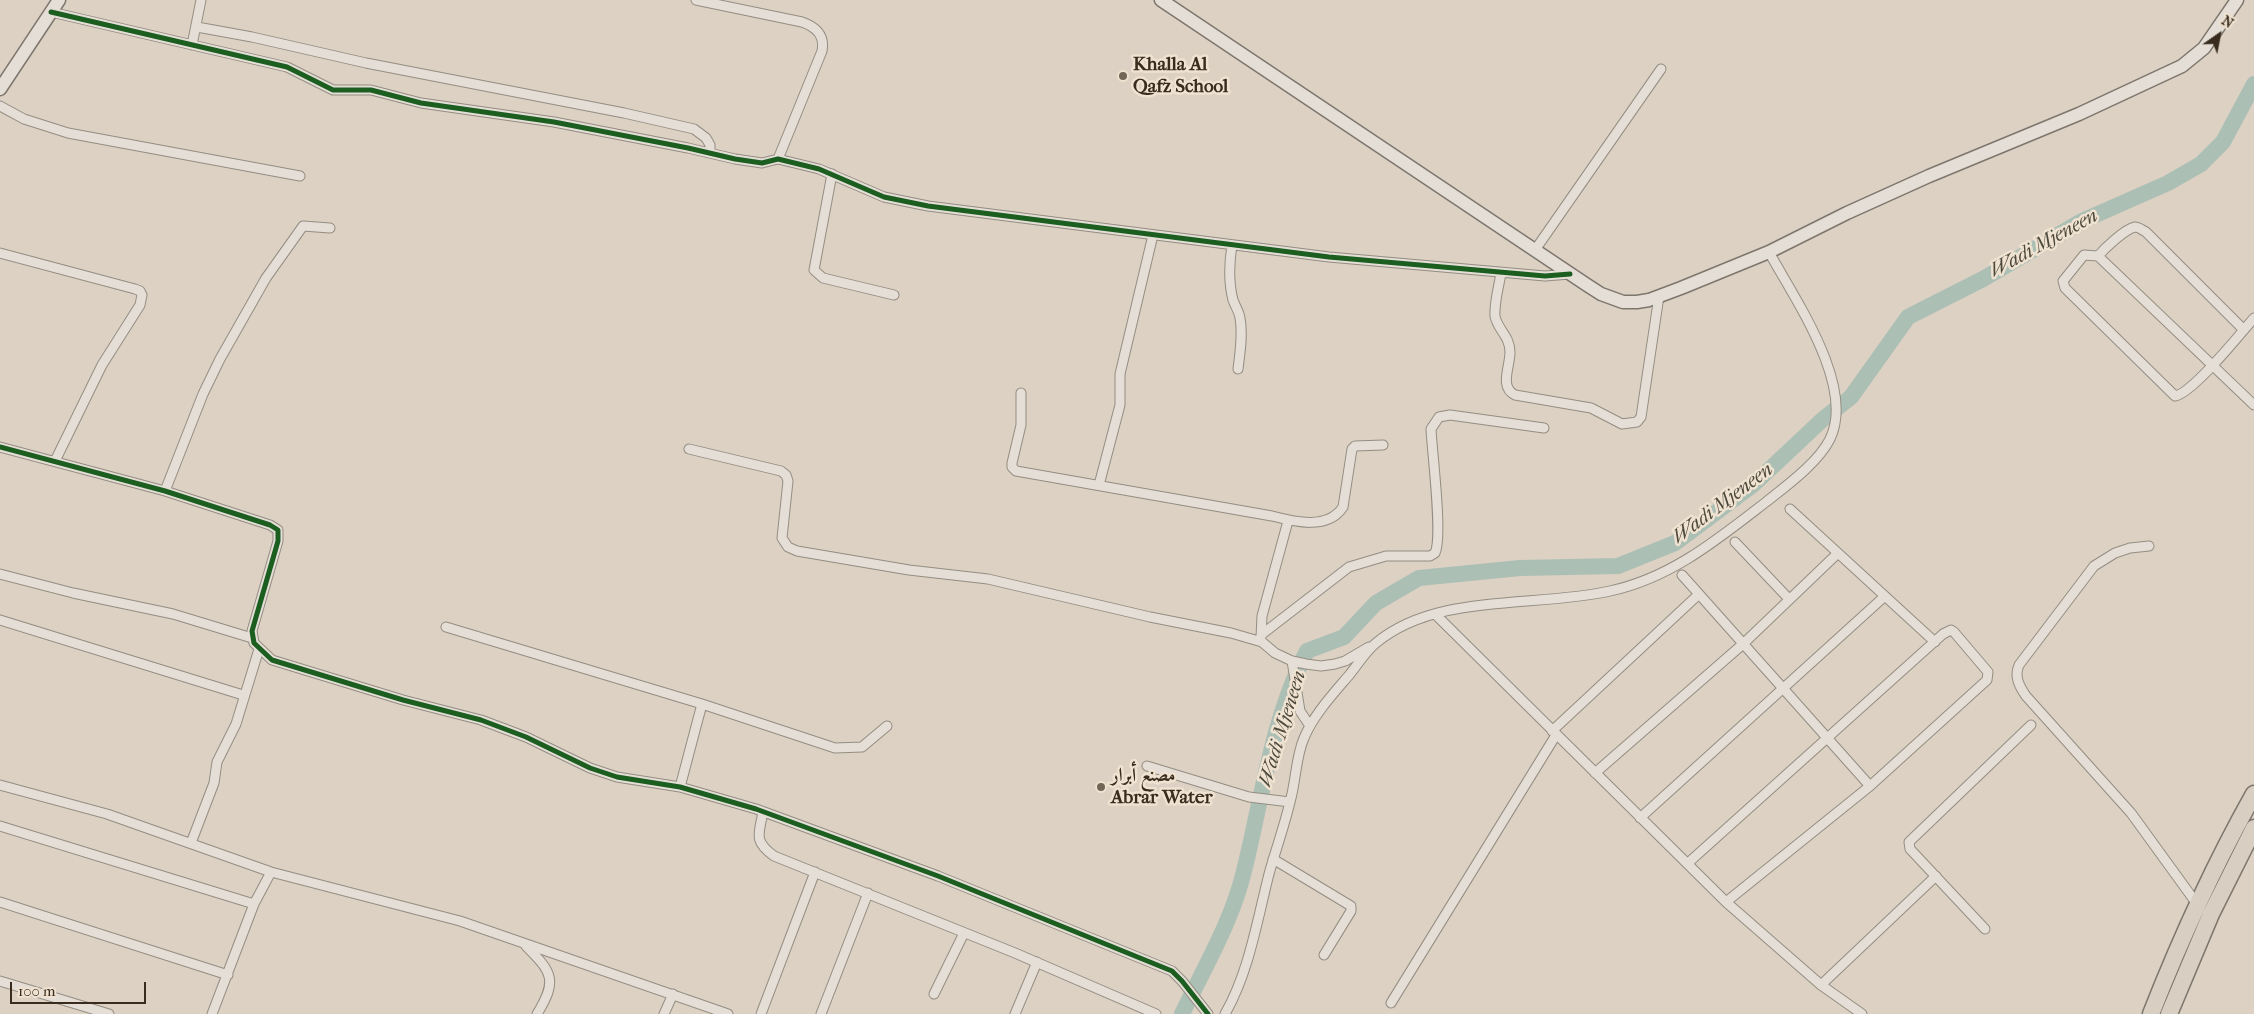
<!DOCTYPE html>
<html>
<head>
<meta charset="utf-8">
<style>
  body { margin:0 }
  #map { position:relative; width:2254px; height:1014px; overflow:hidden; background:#dcd1c2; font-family:"IM FELL French Canon",serif }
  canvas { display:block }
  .north { position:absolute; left:2194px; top:10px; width:50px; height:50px; -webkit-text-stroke:4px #efe2d0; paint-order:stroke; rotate:33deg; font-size:14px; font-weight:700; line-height:20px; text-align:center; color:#392c1e }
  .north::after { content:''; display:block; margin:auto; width:18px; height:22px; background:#392c1e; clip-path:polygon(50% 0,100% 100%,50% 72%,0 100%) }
  .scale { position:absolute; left:10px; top:982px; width:136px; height:22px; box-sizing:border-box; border:2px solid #392c1e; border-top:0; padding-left:6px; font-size:15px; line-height:18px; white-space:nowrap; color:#392c1e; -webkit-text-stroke:4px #efe2d0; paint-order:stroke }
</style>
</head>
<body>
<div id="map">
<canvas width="2254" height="1014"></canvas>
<div class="north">N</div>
<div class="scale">100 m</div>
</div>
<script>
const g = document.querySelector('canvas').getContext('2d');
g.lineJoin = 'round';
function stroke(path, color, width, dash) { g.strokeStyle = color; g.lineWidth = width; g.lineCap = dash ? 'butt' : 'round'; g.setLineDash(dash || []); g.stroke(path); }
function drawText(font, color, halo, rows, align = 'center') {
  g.font = font + ' "IM FELL French Canon",Amiri,serif'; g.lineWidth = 5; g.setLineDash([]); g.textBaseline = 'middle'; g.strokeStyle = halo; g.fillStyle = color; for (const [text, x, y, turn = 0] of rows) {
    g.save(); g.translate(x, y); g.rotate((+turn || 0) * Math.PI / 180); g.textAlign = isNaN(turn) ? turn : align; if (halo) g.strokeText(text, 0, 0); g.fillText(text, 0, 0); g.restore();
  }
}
const river = new Path2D(`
  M1182,1014C1205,966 1233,920 1245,867C1262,797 1273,716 1307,651L1344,637L1376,603L1419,578L1520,568L1618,566L1675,543L1754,484L1822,420L1851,397L1908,317L1983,279L2082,221L2168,183L2201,164L2223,142L2254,84`);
const street = new Path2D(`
  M696,0L802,22C816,27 825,35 822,51L778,159
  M51,12L287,67L333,90H371L421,103L554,122L688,148L735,159L762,163L778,159L819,169L884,197L928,206L1329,257L1545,276L1570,274
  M197,27L252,37L366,63L624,113L694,129L706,138L710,145V153
  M192,45L201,0
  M0,106L24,119L68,133L300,176
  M832,174L814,270L823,278L894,295
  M1232,245C1229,264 1228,281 1233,300C1235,306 1239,311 1240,318C1243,334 1240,353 1238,369
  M1535,250L1661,69
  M0,253L135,289L140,291L142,295L140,305L102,365L55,461
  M2098,256C2105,248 2125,229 2135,227C2139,227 2142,230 2146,232L2244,330
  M1501,273C1499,286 1494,303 1495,316C1497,329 1510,336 1510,352C1510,367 1499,387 1515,395L1591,408L1622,424L1637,422L1641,417L1659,296
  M2254,318C2240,334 2193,393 2175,396L2065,288L2063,281L2084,255L2098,256L2254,405
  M1021,393V425L1012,463V467L1016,471L1272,516C1295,522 1328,530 1343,507L1352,449L1355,446L1383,445
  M0,447L165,491L270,525L278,530V541L252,631L254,643L272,660L403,700L481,720L526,737L590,768L617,777L680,787L756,809L938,876L1172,971L1182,981L1208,1014
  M689,449L781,471L786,475L788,481L782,538L788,547L797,551L909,570L988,579L1150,617L1231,633L1262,642L1275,653L1292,661L1306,664L1321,666L1335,664L1345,661L1369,647
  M1099,485L1120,405V374L1153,235
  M165,491L203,394L220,359L266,278L303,226L330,228
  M1790,509L1935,642
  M1735,542L1789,599
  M2149,546L2130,548L2115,553L2094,566L2019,665C2014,676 2019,686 2026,696L2131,813L2197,904
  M0,574L73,593L173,614L252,638
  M1682,575L1870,786
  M1435,614L1726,902L1821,985L1862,1014
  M0,620L243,695
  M446,627L702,704
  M1261,635L1349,567L1386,556H1430L1435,553C1443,537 1432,452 1431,429L1439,417L1450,415L1544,428
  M1261,637L1262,616L1288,521
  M1292,661L1300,711L1310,726
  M1552,731L1698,595
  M1147,766L1249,797L1290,802
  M1595,773L1743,644L1838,553
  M0,785L107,814L271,872L460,921L728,1014
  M680,787L702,704L835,748L862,747L887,726
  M763,812C759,834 753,841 774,856L1015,953L1156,1014
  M1640,818L1885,596
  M0,826L254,904
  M191,843L214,783L217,762L236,724L259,649
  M1273,859L1351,906V911L1324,955
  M1688,863L1943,634L1951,630L1954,632L1988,672L1987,680L1870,786L1726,902
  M0,902L228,975
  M1985,929L1910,849L1909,842L2031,725
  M526,946C552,972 558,980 537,1014
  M0,981L109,1014
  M1821,985L1936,876
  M934,994L964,933
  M1391,1003L1556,735
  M212,1014L254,904L271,872
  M664,1014L673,994
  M761,1014L815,872
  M821,1014L868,893
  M1015,1014L1037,962
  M1225,1014C1249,972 1257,921 1269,874C1276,849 1285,824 1291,798C1296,779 1296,756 1304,738C1314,714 1334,693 1350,674C1358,664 1366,651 1376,643C1437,592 1536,608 1610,591C1671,578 1718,539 1766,502C1786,486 1818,463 1830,439C1856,386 1794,298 1769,252`);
const secondary = new Path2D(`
  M1161,0L1587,285L1601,294L1623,302H1637L1649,300L1681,288L1769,252L1847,213L1929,176L2079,114L2182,66L2204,48L2237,0
  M0,89L59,0`);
const highway = new Path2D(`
  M2151,1014C2181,938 2214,865 2254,794
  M2169,1014L2211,914L2254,828`);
const cycleway = new Path2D(`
  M51,12L287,67L333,90H371L421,103L554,122L688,148L735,159L762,163L778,159L819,169L884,197L928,206L1329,257L1545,276L1570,274
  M0,447L165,491L270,525L278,530V541L252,631L254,643L272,660L403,700L481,720L526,737L590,768L617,777L680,787L756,809L938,876L1172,971L1182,981L1208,1014`);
const markers = [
  [1123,76,5,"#726657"],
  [1101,787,5,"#726657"]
];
const poiNames = [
  ["Khalla Al",1133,65],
  ["Qafz School",1133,87],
  ["مصنع أبرار",1111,776],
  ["Abrar Water",1111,798]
];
const waterNames = [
  ["Wadi Mjeneen",2044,244,-29],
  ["Wadi Mjeneen",1723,504,-37],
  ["Wadi Mjeneen",1283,729,-73]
];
stroke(river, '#acbfb5', 16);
stroke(street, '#948d82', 11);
stroke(secondary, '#7d766d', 15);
stroke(highway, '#7d766d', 19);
stroke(street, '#e4ded6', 9);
stroke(secondary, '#e4ded6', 12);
stroke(highway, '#d8cec2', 16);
stroke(cycleway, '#1b5e20', 5);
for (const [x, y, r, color] of markers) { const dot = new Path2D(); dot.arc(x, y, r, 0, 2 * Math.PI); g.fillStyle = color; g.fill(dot); stroke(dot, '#efe2d0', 2); }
drawText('bold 19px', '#392c1e', '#efe2d0', poiNames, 'left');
drawText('italic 20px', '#4c483b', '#efe2d0', waterNames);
</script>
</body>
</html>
